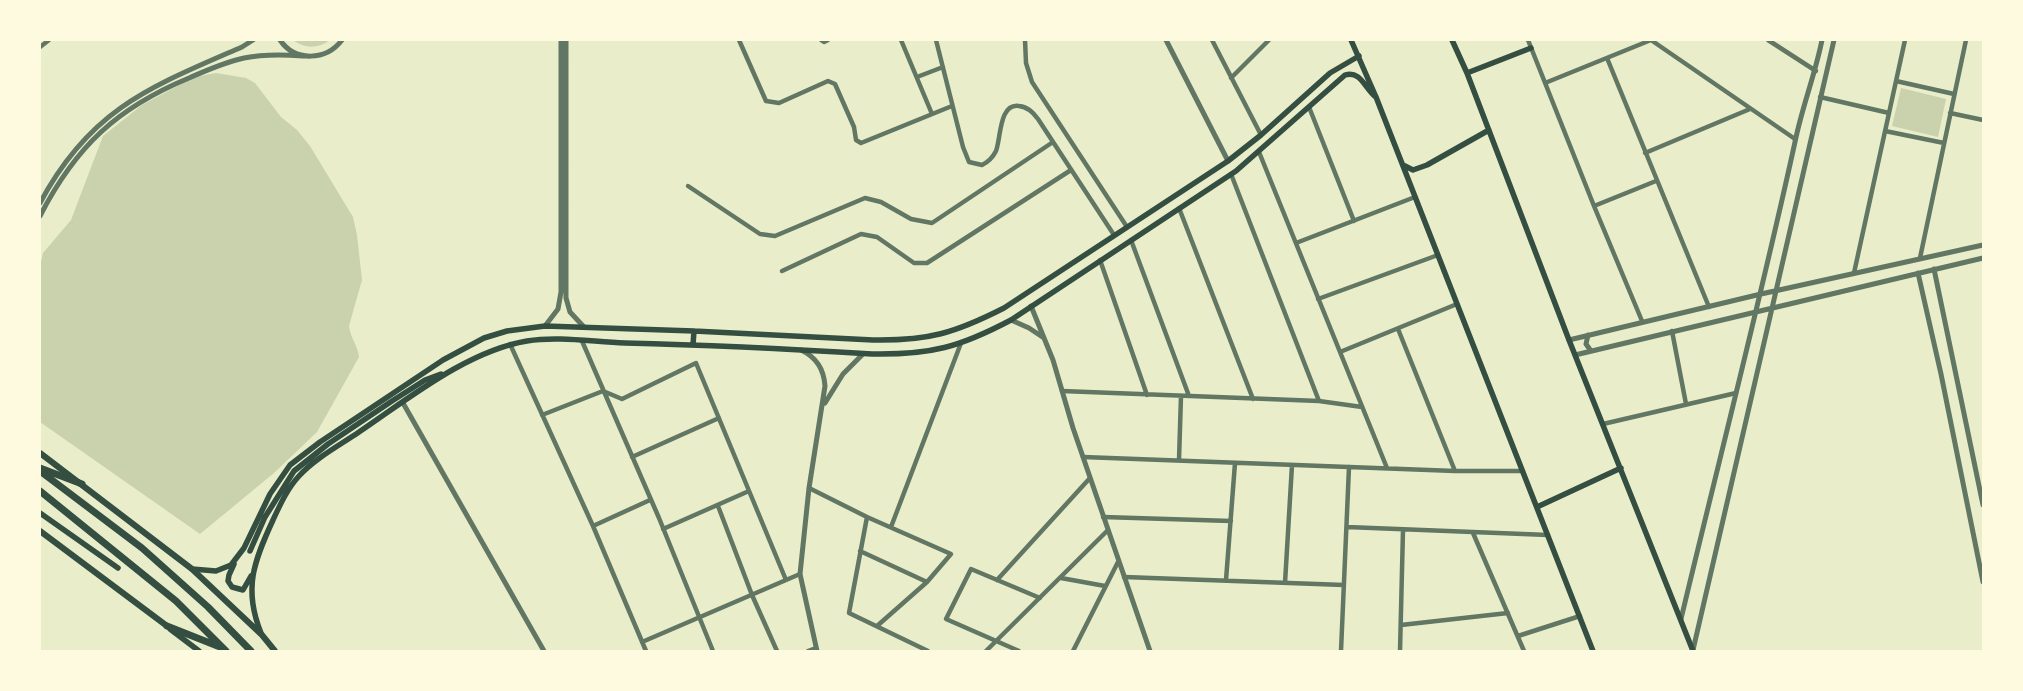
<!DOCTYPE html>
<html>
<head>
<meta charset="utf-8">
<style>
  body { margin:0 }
  #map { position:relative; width:2023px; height:691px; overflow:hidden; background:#e9edc9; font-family:Roboto,sans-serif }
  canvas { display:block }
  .frame { position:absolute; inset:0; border:41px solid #fefae0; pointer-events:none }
</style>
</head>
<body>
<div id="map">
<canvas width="2023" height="691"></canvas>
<div class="frame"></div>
</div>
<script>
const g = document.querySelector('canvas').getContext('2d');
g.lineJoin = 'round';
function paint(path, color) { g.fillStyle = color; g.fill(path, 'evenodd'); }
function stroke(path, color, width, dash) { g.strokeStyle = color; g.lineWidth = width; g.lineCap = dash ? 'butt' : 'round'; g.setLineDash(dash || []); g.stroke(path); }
const green = new Path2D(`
  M293,40H330C318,49 305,49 293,40Z
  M216,73L246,78L255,83L281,117L297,130L310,146L353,217L357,235L362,280L349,326C350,337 358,346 359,357L317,432L274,473L200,534L40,422V266L43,253L71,220L103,136L142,105L194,77Z
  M1901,88L1946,99L1938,137L1892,126Z`);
const minor = new Path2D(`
  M739,40L766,101L779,103L828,81L835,84L854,127L856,140L861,143L952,106
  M821,40L824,42L828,40
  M901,40L932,114
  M936,40L963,147L969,162L982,165C988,162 993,157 996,151C1001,138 999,103 1019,106C1028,107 1033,112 1038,119L1114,235
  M1025,40L1026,63L1032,82L1127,227
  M1212,40L1261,135
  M1528,40L1594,206L1642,321
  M1651,40L1795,139
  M1768,40L1816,71
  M40,47L49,40
  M1607,58L1709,307
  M917,77L943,67
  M1231,78L1269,40
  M1896,81L1954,94
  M1545,83L1651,40
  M1820,97L1889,113
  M1309,107L1354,221
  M1950,113L1983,120
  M1885,131L1944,143
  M1259,152L1387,468
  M1645,153L1750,109
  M1231,174L1319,401
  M688,186L760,234L775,236L865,198L881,202L911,219L932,223L1053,142
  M1594,206L1656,181
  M1179,208L1253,399
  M1131,240L1189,396
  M1296,243L1415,197
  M1920,258L1966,40
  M1100,260L1147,395
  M782,271L861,234L877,237L914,263H927L1071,170
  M1854,273L1905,40
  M1318,299L1438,255
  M1398,329L1455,471
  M1672,331L1686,404
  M582,341L659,518L713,651
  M510,344L593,526L646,651
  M1340,352L1457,304
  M1062,391L1319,401L1362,407
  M542,415L603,391L622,399L696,363L786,580
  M1603,424L1736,393
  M632,457L719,418
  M1083,457L1455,471H1523
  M1179,460L1181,396
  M809,488L867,517L951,554L927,582L877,626
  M718,506L752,595L777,651
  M867,517L849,613L928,651
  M1103,517L1231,521
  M593,526L650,500
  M891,527L961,343
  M1347,527L1548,535
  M663,529L749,491
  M1473,533L1524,651
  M860,551L927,582
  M1124,577L1344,585
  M1061,578L1105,586
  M997,580L1090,478
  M1226,580L1235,463
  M1285,583L1292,465
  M1401,625L1508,613
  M1518,636L1580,616
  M642,642L800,574
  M808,651L816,648
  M986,651L1108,530
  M1019,651L946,619L971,569L1040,598
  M1073,651L1118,562
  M1341,651L1349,467
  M1400,651L1403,530`);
const tertiary = new Path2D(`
  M280,40C295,62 326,61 342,40
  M566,40V298L570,312L584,327
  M1166,40L1228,161
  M40,203C90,109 150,87 242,47L253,40
  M40,216C76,146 117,108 189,78C234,58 253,52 303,56
  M1934,269L1983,505
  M1918,273L1941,374L1983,582
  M1031,306L1053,360L1073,428L1150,651
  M1011,320L1029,328L1044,338
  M545,326L558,309L561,292V40
  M1588,335L1586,344L1591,351
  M1569,340L1761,294L1983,245
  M801,350C816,357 824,370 825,386L809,488L800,574L817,651
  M1575,355L1983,258
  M403,403L544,651
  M825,403L843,374L863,354
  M1681,619C1719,460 1760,302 1795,142C1802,107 1815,75 1822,40
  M1693,650L1834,40`);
const secondary = new Path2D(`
  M1351,40L1376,97L1593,651
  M1452,40L1467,73L1569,340L1693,651
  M1467,73L1531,48
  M1403,165L1413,170L1427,165L1489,130
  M693,345L694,331
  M1537,507L1621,468
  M40,513L118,568
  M250,551L265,517L294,471L328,444L392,401L425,380L441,374
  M234,564L229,575L228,581L232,587L243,590L251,576
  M192,569L216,571L231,565L244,548L270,494L290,465L320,442L443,360L484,338L507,331L545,326L694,331L873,340C928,341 955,333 1004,308L1228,161L1261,135L1330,73L1359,56
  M170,629L199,651
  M261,633C243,589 254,561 273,520C280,505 287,489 299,476C314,459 340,445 359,432C408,399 467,351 527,341C559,336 593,342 625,343C707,345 790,349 872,354C931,355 960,347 1011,320L1236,171L1345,75C1361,70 1365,89 1376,97`);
const primary = new Path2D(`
  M40,453L192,569L262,635L275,651
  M40,531L167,626`);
const trunk = new Path2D(`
  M40,468L82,484
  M40,471L142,548L208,607L251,651
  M40,491L176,601L226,651
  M167,626L220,647`);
paint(green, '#cad2ad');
stroke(minor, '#617663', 4.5);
stroke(tertiary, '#617663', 5);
stroke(secondary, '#344e41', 5.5);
stroke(primary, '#344e41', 6);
stroke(trunk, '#344e41', 7);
</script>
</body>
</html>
